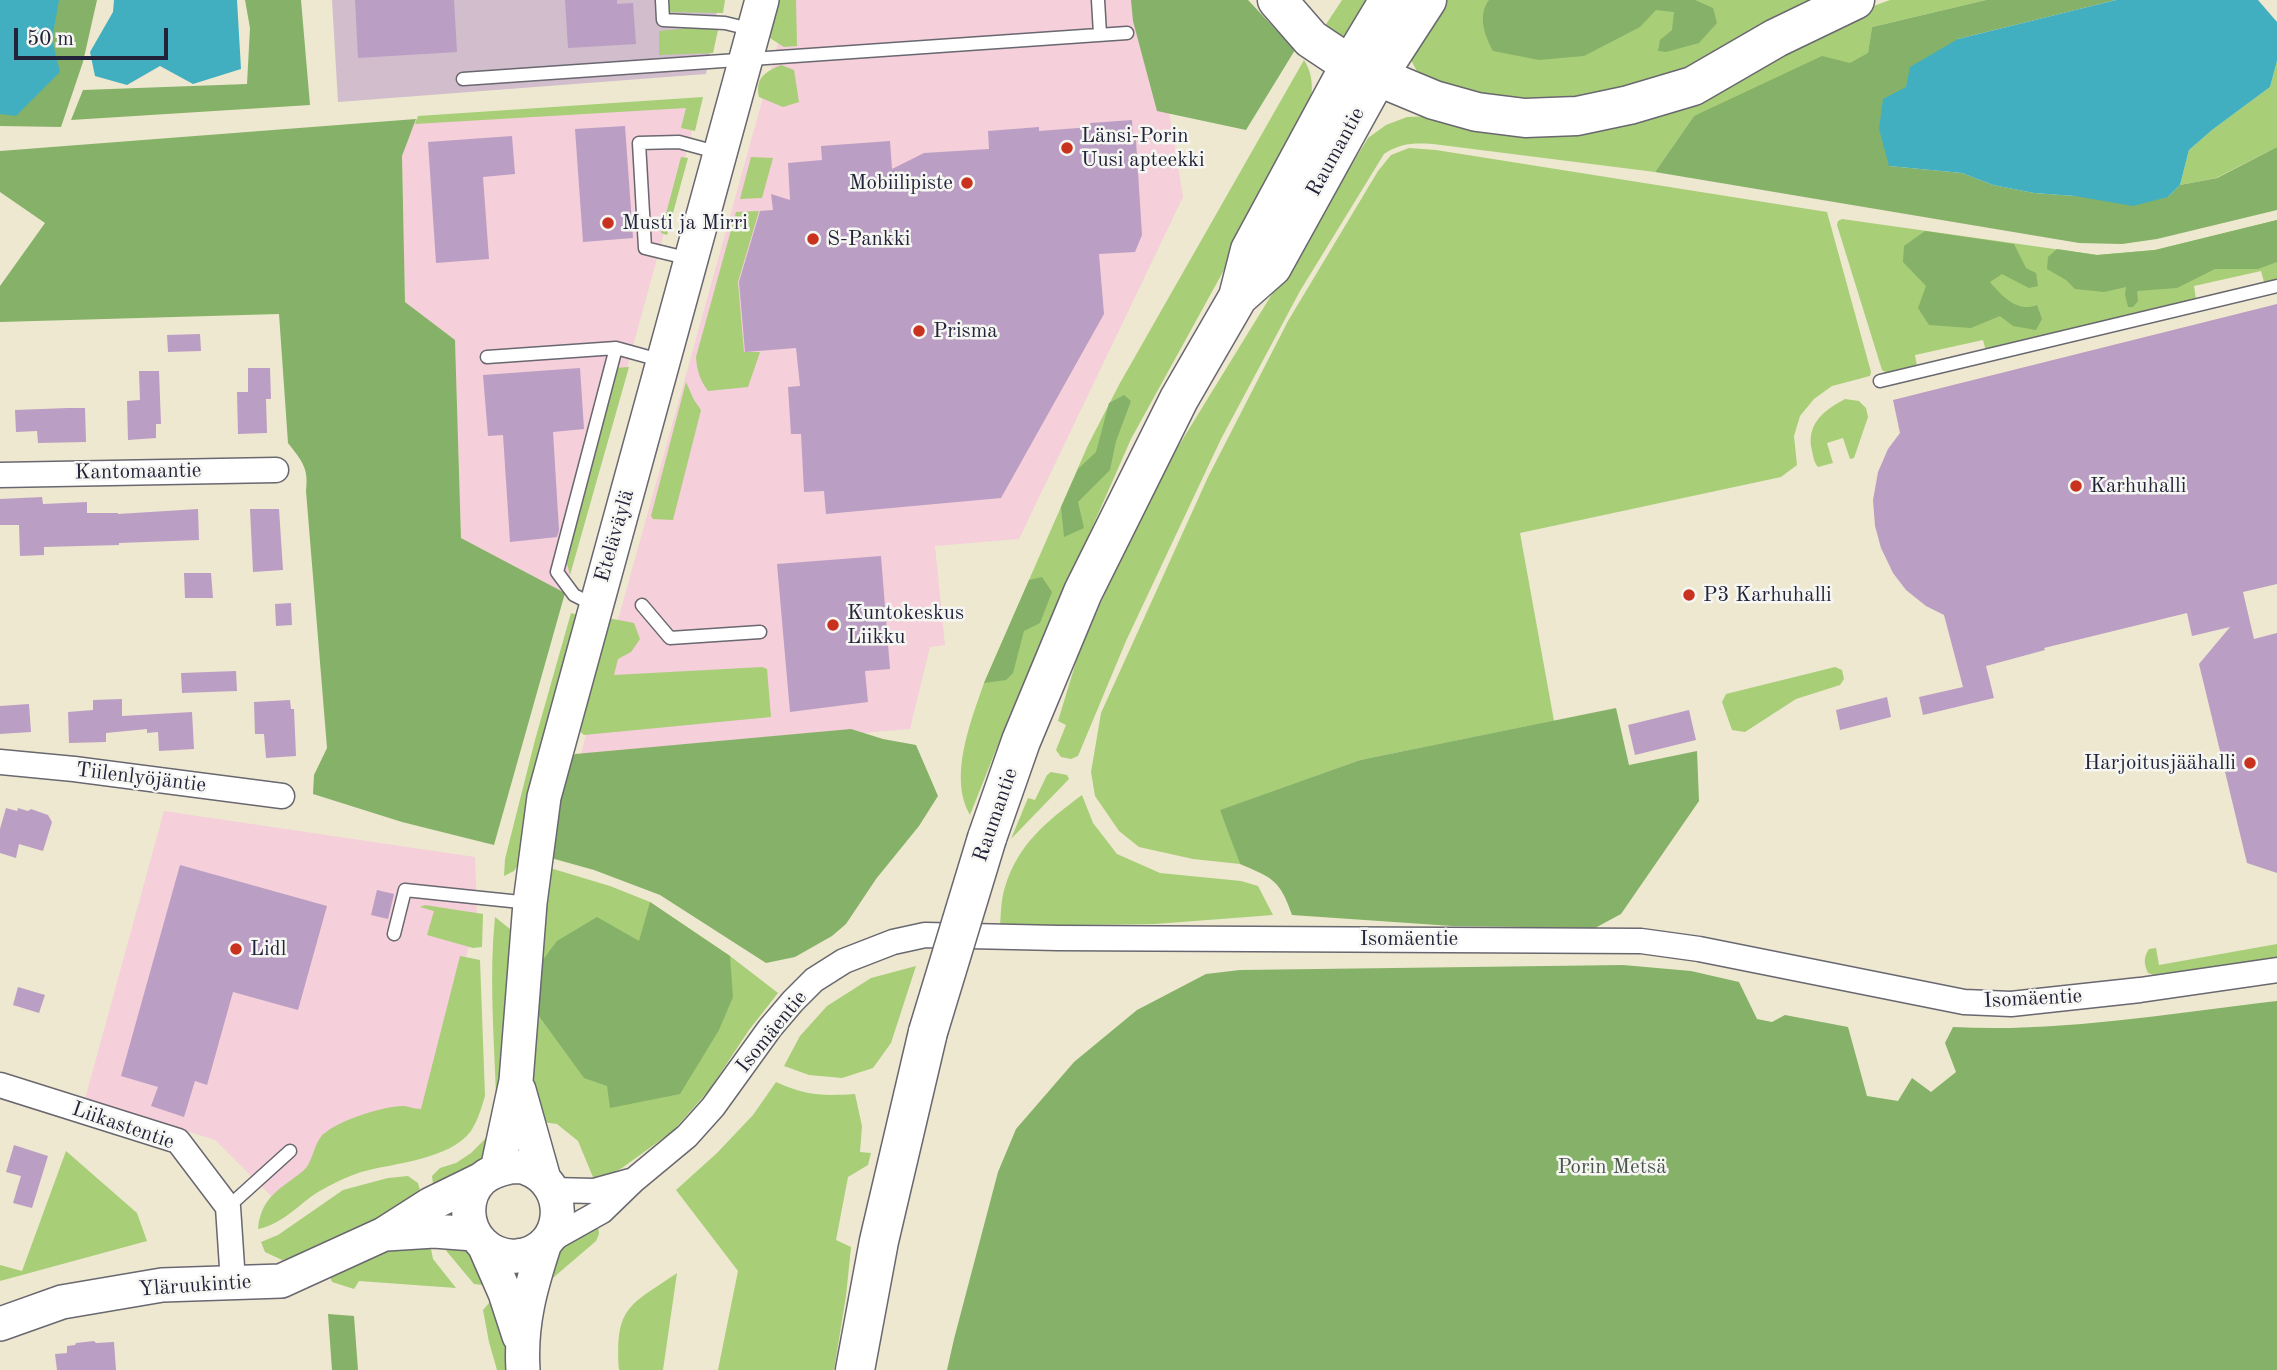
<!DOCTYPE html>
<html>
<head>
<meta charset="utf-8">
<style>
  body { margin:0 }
  #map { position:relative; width:2277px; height:1370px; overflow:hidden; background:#eee8d0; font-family:"Old Standard TT",serif }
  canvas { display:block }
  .scale { position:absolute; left:14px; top:28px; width:154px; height:32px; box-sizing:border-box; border:4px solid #22223b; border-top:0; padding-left:9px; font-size:21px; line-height:24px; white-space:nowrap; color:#22223b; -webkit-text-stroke:5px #f6f6f2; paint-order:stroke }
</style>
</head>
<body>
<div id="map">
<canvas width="2277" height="1370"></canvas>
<div class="scale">50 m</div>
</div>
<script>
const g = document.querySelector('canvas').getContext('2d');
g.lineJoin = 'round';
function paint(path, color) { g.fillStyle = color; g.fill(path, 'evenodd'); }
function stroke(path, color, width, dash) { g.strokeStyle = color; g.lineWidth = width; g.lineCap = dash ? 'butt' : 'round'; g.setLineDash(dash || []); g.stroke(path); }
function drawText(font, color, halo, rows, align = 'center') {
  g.font = font + ' "Old Standard TT",serif'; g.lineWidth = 5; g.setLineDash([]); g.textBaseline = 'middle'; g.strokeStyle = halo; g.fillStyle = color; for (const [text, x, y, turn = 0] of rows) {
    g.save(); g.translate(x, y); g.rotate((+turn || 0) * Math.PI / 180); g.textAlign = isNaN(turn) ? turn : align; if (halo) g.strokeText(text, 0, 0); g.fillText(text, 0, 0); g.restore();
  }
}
const built = new Path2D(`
  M790,0H1151L1183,197L1019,539L935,546L945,645L930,647L910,729L580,757Z
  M699,106L565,593L461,538L455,340L405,302L402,156L416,119Z
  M164,811L475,857L477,916L425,1110L272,1197L215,1140L85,1099Z`);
const industrial = new Path2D(`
  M332,0H719L706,74L338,102Z`);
const green = new Path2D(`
  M670,0H725L723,13L669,12Z
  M776,0H796L797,46L784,47L770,38Z
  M1342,0H1377L1345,40L1323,29Z
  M1438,0H1822L1702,67L1620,97L1505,102L1440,86L1419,75L1411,60L1414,41Z
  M1890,0H1986L1872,27L1868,54L1850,64L1694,116L1655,172L1433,144C1413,143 1401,143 1384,154L1300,291L1221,439L1126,641L1078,756L1071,759L1061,757L1056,750L1066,725L1058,721L1079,652L1149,494L1368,138L1386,125L1407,117L1436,116L1521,135Z
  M701,27L718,30L713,53L659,55V31Z
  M1304,60C1316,78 1312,99 1307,119L1131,439L1011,712L970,815C948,777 971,721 984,683L1088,445L1120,383Z
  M2277,61V147L2216,178L2180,185L2189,150L2212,130L2270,87Z
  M781,65L794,70L799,102L783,107L759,97C755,78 765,72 781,65Z
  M703,97L695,131L681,128L686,108L415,124L418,116Z
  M1409,148L1436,150L1827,212L1871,372L1870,376L1832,386L1814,399L1800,416L1794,436L1797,465L1781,477L1520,533L1554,721L1360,760L1221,810L1240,864L1193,859L1139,847L1119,831L1095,796L1091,772L1101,713L1208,477L1288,321L1378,171L1391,155Z
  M681,157L688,158L667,235L661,233Z
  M751,157L773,158L762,198L740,199Z
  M759,211L738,282L744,352H760L748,387L708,391C700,380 697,371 696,357L736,212Z
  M1842,219L2097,255L2155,250L2277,220V279L2264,282L2261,271L2194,286L2196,299L1986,351L1983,340L1915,355L1917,366L1887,373L1882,370L1837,225L1838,221Z
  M629,367L570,575L566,560L615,368Z
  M686,382L694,400L701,410L673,520L653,519L651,516Z
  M1845,399L1859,401L1866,408L1868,417L1854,458L1850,459L1843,438L1827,443L1833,463L1818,467C1813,461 1813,454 1811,446C1808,422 1826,409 1845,399Z
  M571,613L578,615L518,865L514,871L504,876L505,859L535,740Z
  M603,617L634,623L640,639L631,652L618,659L614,675L762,667L767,669L771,717L584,735L578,730Z
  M1835,667L1842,670L1844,679L1840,685L1796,699L1745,732L1732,730L1722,702L1726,694Z
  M1051,772L1067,775L1069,779L1011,839L1028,798L1035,800L1047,775Z
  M1082,795L1093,823L1117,854L1160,873L1241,881L1258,886L1273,915L1155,924L1000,926C1001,913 1001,899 1005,887C1018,844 1047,821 1082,795Z
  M550,868L610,886L650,902L730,956L778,993L749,1030L710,1089L673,1131L622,1168L595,1182L578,1141L557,1124L535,1121L530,1046Z
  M425,905L483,914L482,947L473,948L427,935L434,911L420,907Z
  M495,917L510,929L501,1096L496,1095C494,1036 489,976 495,917Z
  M2277,944V958L2156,976L2148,973C2144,964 2143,958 2149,949L2156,948L2159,965Z
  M460,956L480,960L485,1096C481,1109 478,1120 471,1131C449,1160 394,1163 361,1172C349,1176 338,1181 327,1187C302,1199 287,1223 258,1229C261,1196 281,1189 303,1171C312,1164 313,1148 320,1138C331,1122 386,1105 405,1106C410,1107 416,1109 421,1109Z
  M916,966L891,1043L873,1068L842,1078L809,1075L784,1066L800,1036L827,1006L871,978Z
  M776,1082C807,1096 822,1096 855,1094L862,1126L860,1152L871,1153L868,1165L848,1177L836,1240L851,1247L846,1296L834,1370H718L738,1271L676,1190L717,1153L753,1115Z
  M496,1136L485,1157L434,1192L432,1176L440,1168L456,1163L471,1153L485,1139Z
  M66,1151L137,1213L147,1241L0,1281V1265L22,1271Z
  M408,1176L418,1183L422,1198L309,1256L282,1260L265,1252L261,1242L278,1235L343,1190L388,1178Z
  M598,1226L599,1234L596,1241L547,1283L553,1254Z
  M429,1239L433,1259L456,1288L359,1281L354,1289L332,1282L329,1273L358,1259Z
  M459,1243L474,1255L491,1286L474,1284L443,1247Z
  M677,1273L663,1370H619C615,1306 629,1306 677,1273Z
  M497,1300L512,1370H497L489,1342L483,1310L489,1303Z`);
const forest = new Path2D(`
  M0,0H97L83,62L61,127L0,126Z
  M245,0H301L310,105L71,120L83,90L247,84L250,28Z
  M1131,0H1248L1295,50L1246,130L1157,111L1133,21Z
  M1489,0H1695L1713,8L1717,23L1699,43L1666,52L1658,51L1660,40L1672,30L1674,12L1656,10L1640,27L1584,56L1539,60L1493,51C1485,36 1477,16 1489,0Z
  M1986,0H2116L1958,39L1889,166L1962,173L1993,185L2034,193L2075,196L2168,197L2180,185L2217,178L2277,147V210L2157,239L2122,244L2079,243L1655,172L1694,116L1822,56L1850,63L1868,53L1872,27Z
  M416,119L402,156L405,302L455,340L461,538L565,593L494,845L402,822L313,794L314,775L327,748L306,491C309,468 302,461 288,443L279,314L0,322V286L45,223L0,192V151Z
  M2277,220V262L2258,269H2215L2177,288L2137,291L2138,301L2133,307H2128L2125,295L2126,287L2104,292L2075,289L2066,280L2047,269L2048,257L2057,249L2097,255L2155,250Z
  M1925,231L2014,244L2026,268L2036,273L2038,286L2029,288L2002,274L1990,282C2002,296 2017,313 2037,305L2042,319L2036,330L2013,326L2000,316L1971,328L1929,325L1918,308L1926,286L1903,262L1904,246Z
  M1124,395L1131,401L1116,441L1110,470L1078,502L1084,528L1064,537L1061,507L1078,469L1096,452L1109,403Z
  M1042,577L1052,592L1040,623L1024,631L1013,673L1006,680L984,683L1029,580Z
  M1616,708L1629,765L1697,751L1699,801L1621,914L1595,928L1452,926L1292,915C1280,880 1273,878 1240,864L1220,810L1360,760Z
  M851,729L883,739L916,745L938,796L919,826L876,879L846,924L832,936L795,957L766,963L660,895L594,870L551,858L558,810L568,763L575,754Z
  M650,902L730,956L733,997L719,1030L680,1094L610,1108L607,1086L584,1078L536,1012V969L557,941L597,917L639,941Z
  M1623,965L1691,971L1739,982L1757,1019L1772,1022L1785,1015L1848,1027L1867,1096L1898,1101L1912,1078L1931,1092L1956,1072L1945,1043L1953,1027C2058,1033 2171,1013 2277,1001V1370H947L954,1339L998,1172L1016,1129L1074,1062L1137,1010L1206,974L1240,970Z
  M328,1314L354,1316L358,1370H332Z`);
const water = new Path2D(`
  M0,0H59L52,40L60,72L16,116L0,114Z
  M114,0H237L241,69L193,84L160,66L127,85L95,76L90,52L113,12Z
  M2116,0H2258L2277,22V61L2270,87L2212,130L2189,150L2180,185L2168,197L2133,206L2075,196L2034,193L1993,185L1962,173L1889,166L1879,129L1883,99L1906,87L1910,67L1958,39Z`);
const building = new Path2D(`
  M355,0H454L457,52L358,58Z
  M565,0H617V4L633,3L636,44L568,48Z
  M1132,120L1133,141L1136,140L1142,235L1135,252L1099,254L1104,314L1001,498L826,514L824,491L804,492L801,434H791L788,387L800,386L796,348L745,352L739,282L760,211L773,210L771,194L790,200L788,163L822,160L821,146L890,141L892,169L924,153L989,149L988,131L1039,127V131L1091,127L1090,123Z
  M625,126L633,238L583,242L575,129Z
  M512,136L515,174L483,177L489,259L436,263L428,142Z
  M2277,304V584L2243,592L2254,639L2277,633V873L2247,863L2199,664L2230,627L2192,636L2187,613L2044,648L2045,650L1986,666L1994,698L1923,715L1919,697L1963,687L1944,615L1926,606L1906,590L1893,573L1881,548L1875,526L1873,500L1878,472L1888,449L1900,433L1893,400Z
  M200,334L201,351L168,352L167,335Z
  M248,368H270L271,399H266L267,433L238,434L237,392H248Z
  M580,368L584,429L553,432L559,530L557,537L510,542L503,435L488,436L483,375Z
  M139,371H159L161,424H156V438L128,440L127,401L140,400Z
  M68,408H85L86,442L38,443L37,431L16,432L15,410Z
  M42,497L43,504L87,502V513H118V514L198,509L199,540L119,543V545L44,547V555L20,556L19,525H0V499Z
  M250,509H279L283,570L253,572Z
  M881,556L890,669L865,671L868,702L790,712L777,564Z
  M184,573H211L213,598H185Z
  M291,603L292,625L276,626L275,604Z
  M236,671L237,691L182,693L181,673Z
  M1887,697L1891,717L1840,730L1836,710Z
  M122,699V716L192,712L194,749L159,751L158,732L147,733V729L106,733V742L69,743L68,712L93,710V700Z
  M290,700L291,709H294L296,756L266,758L264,734H255L254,702Z
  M29,704L31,732L0,734V706Z
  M1689,710L1696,740L1635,755L1628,725Z
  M6,808L17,811L18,808L28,811L31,809L48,815L52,822L43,851L19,844L16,858L0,853V829Z
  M180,865L327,906L298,1010L233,992L207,1085L195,1081L184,1117L151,1106L158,1087L121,1076Z
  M377,890L394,894L388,919L371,915Z
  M18,987L45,995L39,1013L13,1005Z
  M14,1145L48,1156L32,1208L13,1203L21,1176L6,1172Z
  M94,1341L96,1343L114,1342L116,1370H57L55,1354L67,1353V1346L75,1345L76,1343Z`);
const service = new Path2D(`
  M662,0L663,20L725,23L754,30
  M1098,0L1100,34
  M463,79L1127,33
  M690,259L645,248L639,143L679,142L720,153
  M487,357L616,348L663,361
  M1880,381L2277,286
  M594,605L574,595L557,572L616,348
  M642,605L670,638L760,632
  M394,934L405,890L530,903
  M228,1207L290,1151`);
const minor = new Path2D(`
  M0,475L276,470
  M0,762L74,769L282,796
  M0,1085L178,1141L228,1207L233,1282
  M552,1190L594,1191L630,1181
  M545,1243L602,1211L634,1180L687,1136L713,1107L770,1028L793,1001L814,980L844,961L893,942L925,935L1058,938L1641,941L1699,949L1964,1002L2011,1004L2140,990L2277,970`);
const secondary = new Path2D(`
  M519,1090L544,1179
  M510,1167C515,1167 522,1166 526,1168C571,1184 567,1251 517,1256C504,1257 491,1252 482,1243C465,1226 464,1197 481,1180C489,1172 500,1169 510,1167Z
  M497,1170L516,1081L530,903L544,797L762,0
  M386,1234L434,1231L474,1234
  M484,1245L505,1293L519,1336
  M0,1324L62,1302L162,1285L281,1281L384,1234L431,1204L482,1179
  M523,1370C520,1323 531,1286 545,1243`);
const trunk = new Path2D(`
  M1277,0L1311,39L1350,65L1434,100L1477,112L1525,118L1577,116L1629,105L1693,86L1776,38L1855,0
  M1238,297L1272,267L1377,77L1427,0
  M987,838L1021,741L1083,592L1179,399L1238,297L1250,250L1350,65L1389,0
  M855,1370L879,1241L928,1032`);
const trunkBridge = new Path2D(`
  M928,1032L987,838`);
const markers = [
  [1067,148,7,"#c8321e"],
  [967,183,7,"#c8321e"],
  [608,223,7,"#c8321e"],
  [813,239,7,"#c8321e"],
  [919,331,7,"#c8321e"],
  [2076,486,7,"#c8321e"],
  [1689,595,7,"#c8321e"],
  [833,625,7,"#c8321e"],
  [2250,763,7,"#c8321e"],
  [236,949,7,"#c8321e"]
];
const poiNames = [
  ["Länsi-Porin",1081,136],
  ["Uusi apteekki",1081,160],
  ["Mobiilipiste",953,183,"right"],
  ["Musti ja Mirri",622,223],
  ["S-Pankki",827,239],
  ["Prisma",933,331],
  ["Karhuhalli",2090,486],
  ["P3 Karhuhalli",1703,595],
  ["Kuntokeskus",847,613],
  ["Liikku",847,637],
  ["Harjoitusjäähalli",2236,763,"right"],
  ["Lidl",250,949]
];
const streetNames = [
  ["Raumantie",1336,152,-61],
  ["Kantomaantie",138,472,-1],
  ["Eteläväylä",615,536,-74],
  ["Tiilenlyöjäntie",141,778,7],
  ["Raumantie",996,815,-71],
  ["Isomäentie",1409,939],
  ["Isomäentie",2033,999,-3],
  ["Isomäentie",772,1032,-51],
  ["Liikastentie",123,1126,19],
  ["Yläruukintie",195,1286,-4]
];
const parkNames = [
  ["Porin Metsä",1612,1167]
];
paint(built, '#f5cfda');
paint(industrial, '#d1bdcb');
paint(green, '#a8ce78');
paint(forest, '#86b168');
paint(water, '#42afc0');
paint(building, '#bb9ec3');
stroke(service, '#69676f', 15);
stroke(minor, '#69676f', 27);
stroke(secondary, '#69676f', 36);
stroke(trunk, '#69676f', 41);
stroke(service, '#fff', 12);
stroke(minor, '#fff', 24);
stroke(secondary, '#fff', 33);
stroke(trunk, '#fff', 38);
stroke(trunkBridge, '#69676f', 41, []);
stroke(trunkBridge, '#fff', 38);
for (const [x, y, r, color] of markers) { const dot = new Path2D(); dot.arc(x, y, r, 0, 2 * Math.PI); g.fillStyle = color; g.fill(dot); stroke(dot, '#f6f6f2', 2.5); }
drawText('21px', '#22223b', '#f6f6f2', poiNames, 'left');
drawText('21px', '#22223b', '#f6f6f2', streetNames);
drawText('21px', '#4a564d', '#f6f6f2', parkNames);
</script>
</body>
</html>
